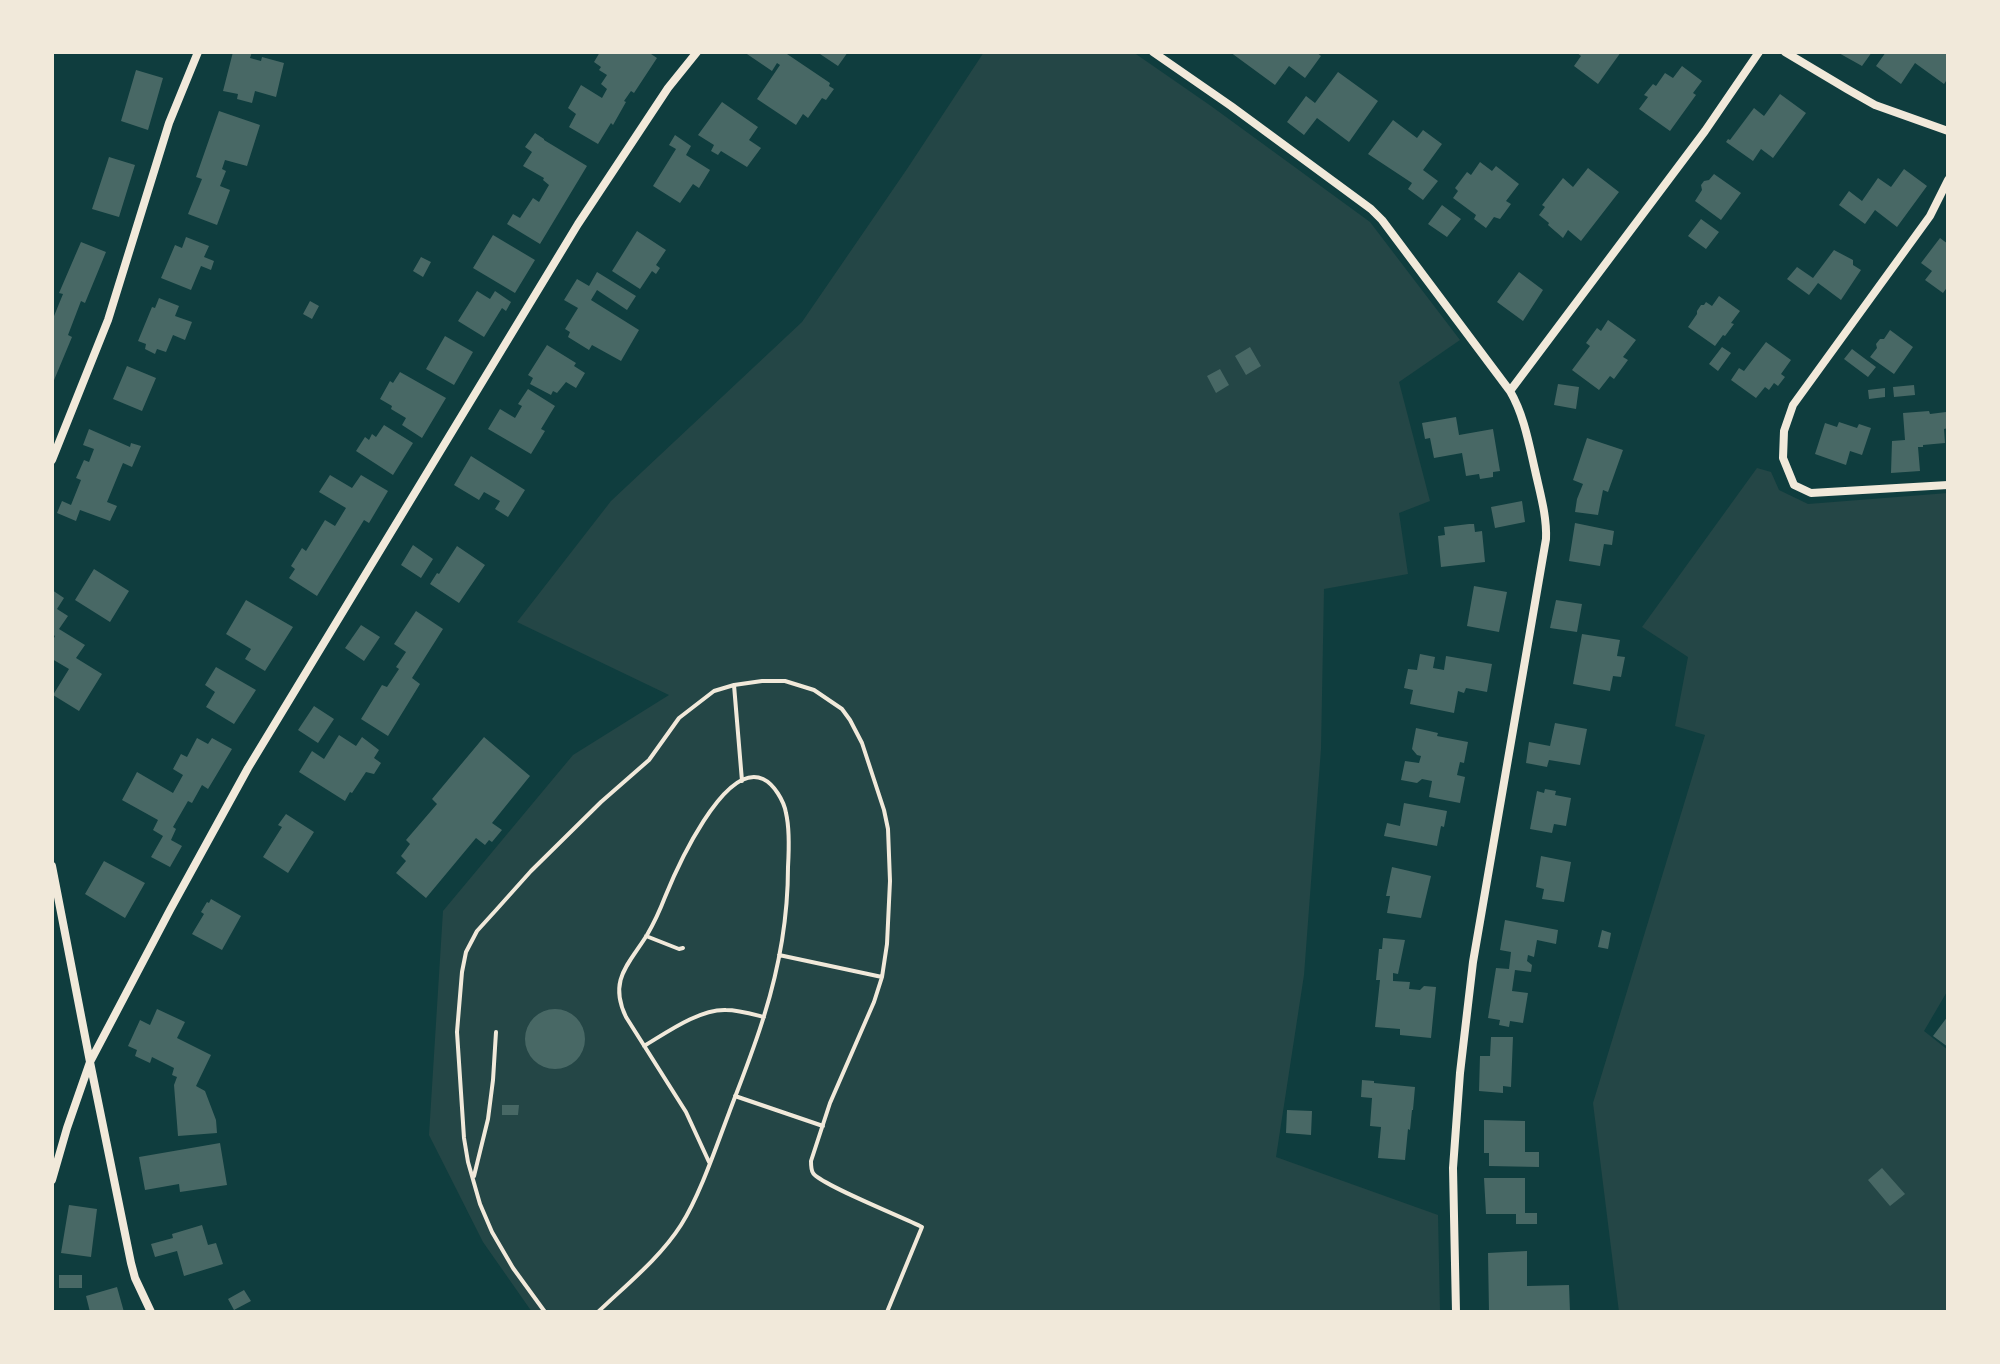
<!DOCTYPE html>
<html>
<head>
<meta charset="utf-8">
<style>
  body { margin:0 }
  #map { position:relative; width:2000px; height:1364px; overflow:hidden; background:#0f3d3e; font-family:Inter,sans-serif }
  canvas { display:block }
  .frame { position:absolute; inset:0; border:54px solid #f1e9da; pointer-events:none }
</style>
</head>
<body>
<div id="map">
<canvas width="2000" height="1364"></canvas>
<div class="frame"></div>
</div>
<script>
const g = document.querySelector('canvas').getContext('2d');
g.lineJoin = 'round';
function paint(path, color) { g.fillStyle = color; g.fill(path, 'evenodd'); }
function stroke(path, color, width, dash) { g.strokeStyle = color; g.lineWidth = width; g.lineCap = dash ? 'butt' : 'round'; g.setLineDash(dash || []); g.stroke(path); }
const green = new Path2D(`
  M984,52H1133L1211,106L1370,222L1460,340L1399,382L1430,501L1399,513L1408,574L1324,589L1321,749L1304,975L1276,1157L1438,1215L1440,1312H532L483,1242L429,1135L443,911L573,755L669,695L517,622L611,501L802,322L907,169Z
  M1757,468L1771,472L1779,490L1808,504L1948,493V990L1924,1031L1948,1050V1312H1619L1593,1103L1705,735L1675,726L1688,657L1642,627Z`);
const building = new Path2D(`
  M233,52H252L250,58L261,61L262,57L284,63L276,97L255,91L252,103L237,99L238,94L223,91Z
  M600,52H648L657,58L634,93L631,91L624,101L626,102L613,125L611,123L598,144L569,127L576,114L568,108L581,85L602,98L607,89L601,84L607,75L599,70L601,67L594,62Z
  M744,52H788L787,54L830,83L829,86L834,89L826,100L822,98L808,118L803,114L796,125L757,99L780,65L777,63L772,71Z
  M817,52H848L838,66Z
  M1230,52H1316L1321,56L1305,78L1289,66L1275,85Z
  M1576,52H1621L1598,84L1574,66L1581,56Z
  M1837,52H1872L1862,66Z
  M1886,52H1948V78L1944,84L1915,63L1901,84L1876,66Z
  M1682,66L1702,81L1693,93L1696,95L1670,131L1639,109L1648,97L1644,95L1653,84L1656,86L1665,73L1673,78Z
  M136,70L163,78L148,130L121,121Z
  M1338,72L1378,101L1349,142L1317,118L1304,135L1287,122L1306,96L1315,103Z
  M1780,94L1806,113L1773,158L1761,149L1753,161L1726,142L1728,139L1730,140L1754,108L1764,116Z
  M722,102L758,127L749,140L761,148L747,167L721,151L718,155L711,151L714,145L698,135Z
  M219,111L260,125L247,166L225,160L222,169L226,171L220,186L230,190L217,225L188,214L202,179L196,177Z
  M1393,120L1417,138L1423,130L1442,144L1423,170L1438,181L1423,200L1408,189L1412,183L1368,154Z
  M535,133L544,139V140L587,166L540,244L507,224L513,214L520,218L533,198L539,202L549,185L543,180L544,178L523,166L532,152L525,147Z
  M675,135L691,146L686,155L710,170L699,188L693,184L680,203L653,186L676,149L669,145Z
  M109,157L135,165L119,217L92,209Z
  M1480,162L1492,171L1496,166L1519,184L1506,201L1511,204L1500,219L1494,217L1486,228L1474,219L1476,215L1453,198L1458,191L1455,188L1467,172L1471,175Z
  M1588,168L1619,192L1581,241L1568,230L1563,238L1548,225L1549,223L1539,215L1545,207L1542,205L1563,178L1573,187Z
  M1904,169L1927,186L1897,227L1875,210L1865,224L1839,205L1849,191L1862,201L1878,178L1891,187Z
  M1714,174L1741,193L1721,220L1695,201L1702,190L1701,185L1704,181L1709,180Z
  M1442,205L1461,219L1447,237L1428,224Z
  M1701,219L1719,232L1706,249L1688,236Z
  M637,231L666,250L656,265L660,268L656,274L652,271L640,289L612,271Z
  M493,235L535,260L515,293L473,268Z
  M186,237L209,246L204,257L214,261L211,270L201,266L191,290L161,278L175,245L182,248Z
  M1940,238L1948,244V286L1943,293L1925,280L1932,271L1921,263Z
  M81,242L106,252L85,303L81,301L68,335L72,337L52,385V321L63,294L59,293Z
  M1834,250L1853,260V265L1861,270L1841,300L1818,283L1809,295L1787,279L1797,267L1813,278Z
  M421,257L431,262L423,277L413,271Z
  M597,272L636,296L627,310L597,290L591,300L639,330L621,361L592,345L589,350L568,337L570,332L565,329L578,308L564,300L577,279L589,286Z
  M1519,272L1543,290L1523,321L1497,302Z
  M477,291L490,299L495,291L511,302L506,311L502,308L484,337L458,321Z
  M1719,296L1740,311L1731,323L1734,324L1725,336L1723,335L1715,346L1688,327L1697,314V311L1701,305H1704L1706,302L1712,306Z
  M159,298L179,306L175,316L192,322L185,340L173,335L166,352L157,349L155,354L145,349L146,344L138,341L152,307L155,308Z
  M310,301L319,306L312,319L303,314Z
  M1608,320L1636,340L1623,357L1628,360L1614,379L1610,376L1599,390L1572,370L1590,346L1586,343L1597,328L1601,331Z
  M1890,330L1913,347L1894,374L1870,357L1877,348L1876,344L1880,339H1884Z
  M445,336L473,352L454,385L426,369Z
  M1766,342L1791,360L1781,374L1785,377L1778,386L1774,383L1769,390L1765,387L1756,398L1731,380L1739,368L1744,371Z
  M547,345L576,363L574,366L585,373L576,388L566,382L557,393L553,391L551,395L530,384L533,378L528,375Z
  M1250,347L1261,366L1246,375L1235,356Z
  M1722,347L1731,353L1718,371L1709,364Z
  M1852,349L1876,367L1868,377L1844,359Z
  M127,366L156,378L142,411L113,399Z
  M1220,369L1229,385L1216,393L1207,376Z
  M400,372L446,398L422,438L402,425L406,418L391,409L392,406L380,399L390,381L393,383Z
  M1558,384L1579,387L1576,409L1554,405Z
  M1914,385L1915,395L1894,397L1893,387Z
  M1885,388V397L1869,399L1868,390Z
  M528,389L555,406L541,429L545,431L531,454L488,429L500,409L515,418L522,406L518,404Z
  M1929,411L1930,414L1946,412L1948,428L1944,429L1945,443L1923,445V447H1918L1920,471L1891,473L1892,441L1905,440L1903,413Z
  M1456,417L1459,435L1493,429L1500,471L1493,472V477L1480,479L1479,474L1466,476L1462,453L1434,458L1430,438L1425,439L1422,423Z
  M1839,422L1857,428L1859,424L1871,428L1862,455L1850,451L1846,465L1815,454L1825,423L1837,427Z
  M384,425L413,443L393,475L356,451L365,437L369,440L372,434L376,437Z
  M89,429L130,447L131,443L141,446L132,467L123,463L107,502L117,506L110,521L80,510L76,521L57,513L62,501L71,505L81,480L76,478L84,460L89,462L94,449L83,445Z
  M1587,438L1623,450L1608,492L1603,490L1598,515L1575,512L1577,499L1583,484L1573,480Z
  M471,456L525,490L508,517L495,509L500,501L484,492L479,500L454,485Z
  M330,475L352,488L361,475L388,491L369,523L364,520L317,596L289,578L295,569L291,566L302,548L306,551L325,520L335,526L346,508L319,492Z
  M1522,501L1525,522L1495,528L1491,507Z
  M1575,523L1614,531L1612,545L1604,544L1600,566L1569,561Z
  M1469,524H1474L1475,532L1482,531L1485,562L1441,567L1438,536L1445,535L1444,527Z
  M413,545L433,559L421,578L401,565Z
  M457,546L485,565L459,603L430,584L437,573L439,574Z
  M94,569L129,591L110,622L75,600Z
  M1474,586L1507,592L1499,632L1467,626Z
  M52,590L64,598L57,609L68,616L59,629L85,645L76,658L102,674L79,711L53,695L69,669L52,659V642L55,636L52,634Z
  M246,600L293,627L265,671L245,659L251,649L226,634Z
  M1556,600L1582,604L1577,632L1550,628Z
  M416,611L443,629L412,678L420,684L388,736L361,719L382,685L387,687L399,669L396,667L406,652L394,644Z
  M361,625L380,637L364,661L345,648Z
  M1582,634L1620,640L1617,656L1625,657L1621,677L1613,676L1610,691L1573,684Z
  M1420,654L1435,657L1433,668L1444,670L1446,656L1492,664L1487,692L1466,688L1464,693L1458,691L1454,713L1410,704L1413,690L1404,688L1408,669L1417,670Z
  M216,667L256,690L234,724L206,707L215,692L205,685Z
  M314,706L334,719L318,743L298,730Z
  M1555,723L1587,729L1580,765L1549,760L1547,767L1526,763L1529,742L1550,746Z
  M1416,728L1438,733L1437,736L1468,742L1464,763L1460,762L1457,775L1465,777L1460,803L1429,797L1432,781L1422,779L1417,783L1401,780L1405,761L1419,763L1421,756L1417,755L1412,749Z
  M339,735L356,746L362,737L379,750L374,758L381,763L374,774L366,772L352,793L350,792L345,801L299,772L312,751L324,759Z
  M484,737L530,776L492,823L502,830L492,842L489,840L485,845L476,838L426,898L396,873L406,861L401,856L410,844L406,840L437,804L432,799Z
  M197,738L208,744L212,738L232,749L208,789L202,785L192,803L188,801L173,827L176,829L171,840L182,846L170,867L151,857L163,836L153,830L158,820L122,800L137,772L173,793L183,775L173,769L181,754L187,757Z
  M1545,789L1556,791L1555,795L1571,798L1566,826L1554,824L1552,833L1530,829L1537,791L1544,793Z
  M1404,803L1447,811L1444,827L1441,826L1437,846L1384,836L1387,823L1400,826Z
  M286,814L314,832L288,873L263,857L282,827L278,825Z
  M1541,856L1571,862L1564,902L1542,899L1544,889L1536,887Z
  M104,861L145,883L125,918L85,894Z
  M1392,867L1431,876L1421,918L1387,913L1390,896H1386Z
  M211,899L241,916L222,950L192,934L204,914L201,912L207,902L209,903Z
  M1505,920L1558,930L1556,944L1537,940L1534,957L1528,955L1527,961L1532,965L1531,972L1515,970L1512,991L1528,993L1523,1023L1510,1021L1509,1027L1499,1025L1500,1020L1488,1018L1496,968L1509,969L1511,952L1500,950Z
  M1602,930L1611,933L1608,949L1598,947Z
  M1383,938L1405,940L1398,974L1393,973V981L1410,982L1409,989L1420,990L1424,986L1436,987L1431,1038L1400,1035V1029L1375,1027L1380,980H1376L1379,949H1382Z
  M157,1009L185,1022L177,1038L211,1055L196,1086L205,1091L216,1120L217,1133L178,1136L174,1085L177,1077L172,1075L174,1068L152,1057L150,1063L135,1056L137,1050L128,1046L140,1020L150,1025Z
  M525 1039a30 30 0 1 1 60 0a30 30 0 1 1-60 0Z
  M1948,1016V1047L1933,1036Z
  M1491,1037H1513L1511,1087L1503,1086V1093L1479,1091L1480,1056H1490Z
  M1362,1080L1374,1081V1083L1415,1087L1413,1110H1412L1410,1130L1408,1129L1405,1160L1378,1158L1381,1127L1370,1126L1372,1098L1361,1097Z
  M502,1105H519L518,1115H502Z
  M1287,1110L1312,1111L1311,1135L1286,1133Z
  M1484,1120L1525,1121V1152H1539V1167L1489,1166V1153H1484Z
  M220,1143L227,1185L180,1192L179,1184L145,1190L139,1157Z
  M1882,1168L1905,1194L1890,1206L1868,1180Z
  M1484,1178H1525V1213H1537V1224H1516V1214H1486Z
  M69,1205L97,1209L91,1257L61,1253Z
  M202,1225L208,1245L216,1243L223,1264L184,1276L177,1251L155,1257L151,1244L173,1238L172,1234Z
  M1527,1251V1286L1569,1285L1570,1312H1489L1488,1253Z
  M59,1275H82V1288H59Z
  M117,1287L124,1312H90L86,1296Z
  M244,1290L251,1301L234,1310L228,1299Z`);
const path = new Path2D(`
  M734,685L742,781
  M646,936L679,949L683,948
  M779,955L882,977
  M644,1046C666,1033 699,1009 726,1010C738,1010 752,1014 764,1017
  M735,1096L823,1126
  M474,1176L488,1119L493,1080L496,1032
  M545,1312L513,1268L492,1232L480,1204L468,1162L464,1138L457,1032L462,972L466,952L477,931L497,909L531,871L601,802L649,760L679,718L714,691L734,685L762,681H785L814,690L842,709L850,720L862,743L884,810L888,829L890,881L887,944L882,977L874,1002L830,1103L811,1161C811,1165 811,1170 813,1173C819,1184 905,1218 922,1227L887,1312
  M598,1312C626,1285 660,1258 681,1225C700,1195 716,1147 729,1113C741,1081 754,1049 764,1016C779,968 788,918 788,867C789,850 790,830 786,813C784,801 774,784 763,779C724,761 676,870 665,897C660,910 654,923 647,935C629,964 608,980 626,1017L686,1112L709,1162`);
const minor = new Path2D(`
  M1153,52L1231,106L1371,209L1382,220L1510,391C1524,415 1529,444 1535,470C1540,493 1547,516 1546,539L1473,962L1460,1073L1453,1168L1456,1312
  M1785,52L1847,89L1875,105L1948,131
  M1948,180L1930,216L1793,405L1784,431L1783,458L1794,485L1811,493L1948,485
  M1510,391L1705,131L1759,52
  M52,460L108,320L169,123L198,52
  M52,866L90,1062L131,1263L135,1278L151,1312
  M52,1180L67,1128L90,1062L170,910L248,768L578,224L668,88L697,52`);
paint(green, '#244646');
paint(building, '#486865');
stroke(path, '#f1e9da', 4);
stroke(minor, '#f1e9da', 8);
</script>
</body>
</html>
